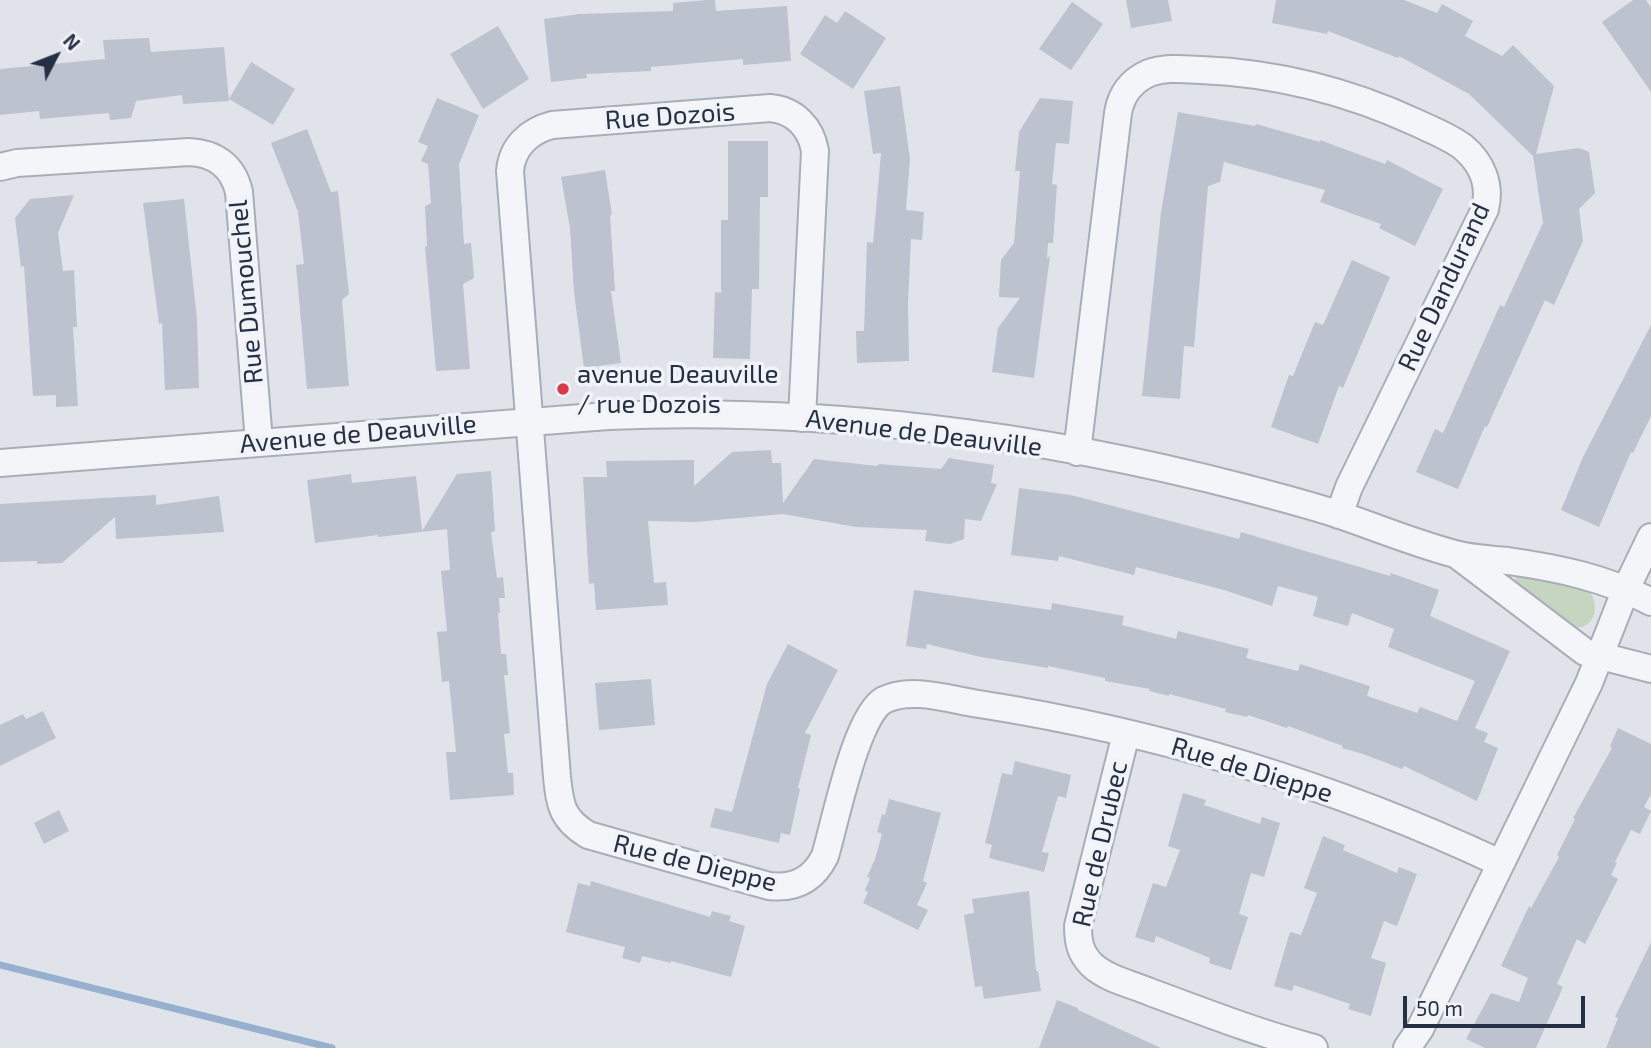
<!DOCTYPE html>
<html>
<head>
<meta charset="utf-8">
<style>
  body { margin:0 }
  #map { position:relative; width:1651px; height:1048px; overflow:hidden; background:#e0e4ea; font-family:"Exo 2",sans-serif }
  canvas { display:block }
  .north { position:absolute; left:21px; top:21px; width:70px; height:70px; -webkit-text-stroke:5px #f0f3f8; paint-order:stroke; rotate:48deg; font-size:19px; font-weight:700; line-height:28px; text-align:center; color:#263044 }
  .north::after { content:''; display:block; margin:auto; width:24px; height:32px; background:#263044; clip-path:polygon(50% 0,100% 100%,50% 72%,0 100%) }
  .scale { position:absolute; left:1403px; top:996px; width:182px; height:32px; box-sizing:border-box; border:4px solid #263044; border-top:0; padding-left:9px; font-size:21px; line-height:24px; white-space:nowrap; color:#263044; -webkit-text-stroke:5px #f0f3f8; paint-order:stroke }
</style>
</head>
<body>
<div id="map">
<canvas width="1651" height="1048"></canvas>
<div class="north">N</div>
<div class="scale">50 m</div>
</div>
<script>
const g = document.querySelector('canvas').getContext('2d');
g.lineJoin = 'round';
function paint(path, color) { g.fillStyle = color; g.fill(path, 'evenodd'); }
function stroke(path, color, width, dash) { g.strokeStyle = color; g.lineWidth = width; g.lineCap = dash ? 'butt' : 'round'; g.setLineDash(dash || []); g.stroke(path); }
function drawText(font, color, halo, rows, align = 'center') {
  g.font = font + ' "Exo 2",sans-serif'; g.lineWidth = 7; g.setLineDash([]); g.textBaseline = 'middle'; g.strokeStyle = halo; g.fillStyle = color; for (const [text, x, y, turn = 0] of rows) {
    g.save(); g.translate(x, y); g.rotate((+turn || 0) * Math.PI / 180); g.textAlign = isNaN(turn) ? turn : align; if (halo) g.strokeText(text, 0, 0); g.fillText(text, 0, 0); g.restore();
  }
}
const green = new Path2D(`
  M1518,574C1539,578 1563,579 1582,587C1603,595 1597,632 1574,627C1562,625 1528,594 1517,585L1514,581Z`);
const stream = new Path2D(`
  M0,965L332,1048`);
const building = new Path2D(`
  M707,0H715L716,11L787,6L791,61L743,65V59L651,67V71L586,74L587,78L551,82L544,19L579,14L673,11V3Z
  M1126,0H1168L1172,21L1131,28Z
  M1276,0H1404L1437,13L1442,4L1473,21L1465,36L1502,56L1513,45L1554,86L1536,154L1579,148L1589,152L1595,193L1579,209L1583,241L1554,305L1545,300L1487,427L1485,426L1458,489L1416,472L1435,429L1443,433L1500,305L1504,307L1543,223L1533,156L1469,94L1399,56L1398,58L1328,31L1327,34L1272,23Z
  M1633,0H1646L1651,7V92L1602,22Z
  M1072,2L1103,24L1071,70L1039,49Z
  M845,11L886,38L853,89L800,54L825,15L837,23Z
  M498,26L529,79L483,109L450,54Z
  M149,38L151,52L224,47L229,101L183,104L182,95L136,101L131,118L110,120L109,113L40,119L39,111L0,115V69L105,59L103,40Z
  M251,62L295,89L273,125L229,99Z
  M900,86L910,159L906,210L924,212L922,240L911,239L908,302L909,361L857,363L856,331H864L867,242L873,243L881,153L873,154L864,91Z
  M437,98L479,115L459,164L464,244L471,243L474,278L463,284L470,369L436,371L425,247L427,246L425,206L431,203L428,164L421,161L428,146L418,142Z
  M1040,98L1073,101L1069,144L1056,143L1052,184L1057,185L1053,243H1048L1047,259L1050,256L1034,378L992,372L998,328L1020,298L999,297L1001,260L1014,243L1020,171H1015L1019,132Z
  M1178,112L1255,126L1256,124L1320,142V140L1385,164L1387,160L1443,189L1415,246L1379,228L1381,224L1320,202L1325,190L1224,162L1220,182L1208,186L1194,347L1184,346L1180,399L1142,396L1161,212Z
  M307,129L331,192L338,191L349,294L342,300L349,386L307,389L296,265L304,264L298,212L271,143Z
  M728,141H768V197H760L759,289H752L750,359L713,358L715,292L721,293V220H728Z
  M605,170L612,215H610L615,291H611L621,363L584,368L574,292L570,228L561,177Z
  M74,195L58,233L63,271L74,270L77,327H73L78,406L56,407V395L33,396L24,266L21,267L15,218L30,199Z
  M184,199L197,319L199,388L165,390L162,323L159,324L143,203Z
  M1352,260L1390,277L1343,388L1339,386L1318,444L1271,427L1289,375L1293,376L1315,322L1323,325Z
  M1651,325V416L1633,453L1631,452L1599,527L1561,510L1583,457Z
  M771,450L772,463H781L783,503L814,459L877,466L879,464L941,469L949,458L961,460L994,465L991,483L997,484L981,521L965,519L964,539L950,544L925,541L927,530L856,527L783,514L695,522L648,521L654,583L666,582L668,605L596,610L594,583L589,584L583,477H607L606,461L694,460V486L732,452Z
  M491,471L495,531L491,532L497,578L503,577L505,598H499L500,613H498L501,654H506L508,675H504L510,733L504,734L508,773H513L514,795L450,800L446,752H456L449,681L442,682L437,632L447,631L441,571L450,570L447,529L378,537V535L315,543L307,480L351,474L352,483L416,476L422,531L457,474Z
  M1019,488L1071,495L1239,539L1241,532L1390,576L1391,573L1439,590L1430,616L1510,651L1475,728L1488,733L1484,742L1498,748L1477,801L1404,766L1402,769L1363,754L1342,748L1343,746L1288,726L1287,728L1248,715L1247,717L1225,712L1226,709L1169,694V696L1149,691L1150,689L1105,681V678L1048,666V668L981,657L927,644L926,649L906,646L914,590L1051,610L1052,603L1124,616L1122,625L1176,639L1178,631L1249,649L1246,658L1298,671L1300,664L1370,686L1367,696L1417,713L1420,707L1457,721L1475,681L1388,647L1394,629L1352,613L1348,626L1313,616L1318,597L1278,586L1272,606L1224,590L1136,567L1134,575L1059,556L1058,561L1011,555Z
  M156,495V505L219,496L224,532L116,539L115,517L62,563L37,564V561L0,562V504Z
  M788,644L838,670L805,733L811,735L798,788L800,789L790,835L781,833L779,843L710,827L715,808L732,812L767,684Z
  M651,679L655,725L599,730L595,683Z
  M43,711L56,738L0,766V725L23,714L26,719Z
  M1618,728L1651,744V794L1644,807L1651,811L1640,834L1631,830L1615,862L1617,863L1611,875L1618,879L1585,944L1577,939L1557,984L1563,987L1536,1048H1485L1466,1039L1491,993L1519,1002L1528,978L1501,966L1529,906L1531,908L1559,857L1557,855L1575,819L1573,818L1612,748L1610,746Z
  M1015,761L1071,775L1066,798L1058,796L1042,852L1049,853L1044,872L989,858L992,845L985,843L1002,773L1012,775Z
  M1183,793L1206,800L1204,805L1260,824L1262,817L1280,823L1264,877L1251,873L1239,914L1248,917L1231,970L1209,963L1210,958L1156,936L1154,943L1135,937L1153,883L1166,887L1180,850L1168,846Z
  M889,799L941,813L923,881L927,883L917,905L928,910L918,930L863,903L868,892L865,890L870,878L867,877L875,859L882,834L877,832L882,814L885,815Z
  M59,810L69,831L44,844L34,823Z
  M1323,836L1345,845L1343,850L1397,873L1399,867L1417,874L1397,926L1384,921L1371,958L1386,963L1371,1016L1348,1009L1350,1004L1294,985L1292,991L1274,986L1290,932L1301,935L1317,893L1304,888Z
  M591,881L710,917L712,911L731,916L729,921L745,926L731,977L671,961V963L642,956L640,963L622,958L625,947L566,932L578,883L590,886Z
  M1029,891L1036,971H1038L1041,991L984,999L982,986L975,987L964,915L974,913L972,899Z
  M1651,942V1048H1606L1618,1018L1615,1017Z
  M1057,1000L1078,1008V1010L1161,1048H1039Z`);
const minor = new Path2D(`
  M0,167L17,163L189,152C215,153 233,166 239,192L259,442
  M802,418L815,151C811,127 794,110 770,108L552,125C529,131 512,147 510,171L557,777C560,806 562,819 588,835L769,886C795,889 813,880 825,856C835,823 856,715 884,700C911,686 951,700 979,704C1158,732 1336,786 1500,863
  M1077,452L1118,113C1121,95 1131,81 1149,73C1165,67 1184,69 1201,70C1276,73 1348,91 1417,123C1432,130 1450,137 1463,147C1482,163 1491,185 1485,209L1349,487L1339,515
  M0,463L608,416C821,407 1039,434 1245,488C1278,497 1311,505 1343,516C1380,529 1417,544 1455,554C1472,559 1490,559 1508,561C1558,568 1606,578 1651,602
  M1457,555L1585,652L1651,669
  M1126,734L1078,926C1078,942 1080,953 1092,965C1107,979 1131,984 1150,992C1204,1012 1258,1033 1314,1048
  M1407,1048L1420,1029L1589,683L1626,589L1651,537`);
const markers = [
  [563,389,7,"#dd374a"]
];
const streetNames = [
  ["Rue Dozois",670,116,-4],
  ["Rue Dandurand",1444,287,-65],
  ["Rue Dumouchel",246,292,-95],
  ["Avenue de Deauville",924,433,7],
  ["Avenue de Deauville",358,434,-5],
  ["Rue de Dieppe",1252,770,17],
  ["Rue de Drubec",1100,844,-77],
  ["Rue de Dieppe",695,863,14]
];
const poiNames = [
  ["avenue Deauville",577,374],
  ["/ rue Dozois",577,404]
];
paint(green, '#c5d5c0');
stroke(stream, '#97b0ce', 7);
paint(building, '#bcc2ce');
stroke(minor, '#a8aeb8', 30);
stroke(minor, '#f3f5f8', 26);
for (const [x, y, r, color] of markers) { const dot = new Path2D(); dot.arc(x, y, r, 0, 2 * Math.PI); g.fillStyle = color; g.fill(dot); stroke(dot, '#f0f3f8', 2.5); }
drawText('26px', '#263044', '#f0f3f8', streetNames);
drawText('26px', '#263044', '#f0f3f8', poiNames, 'left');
</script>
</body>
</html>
